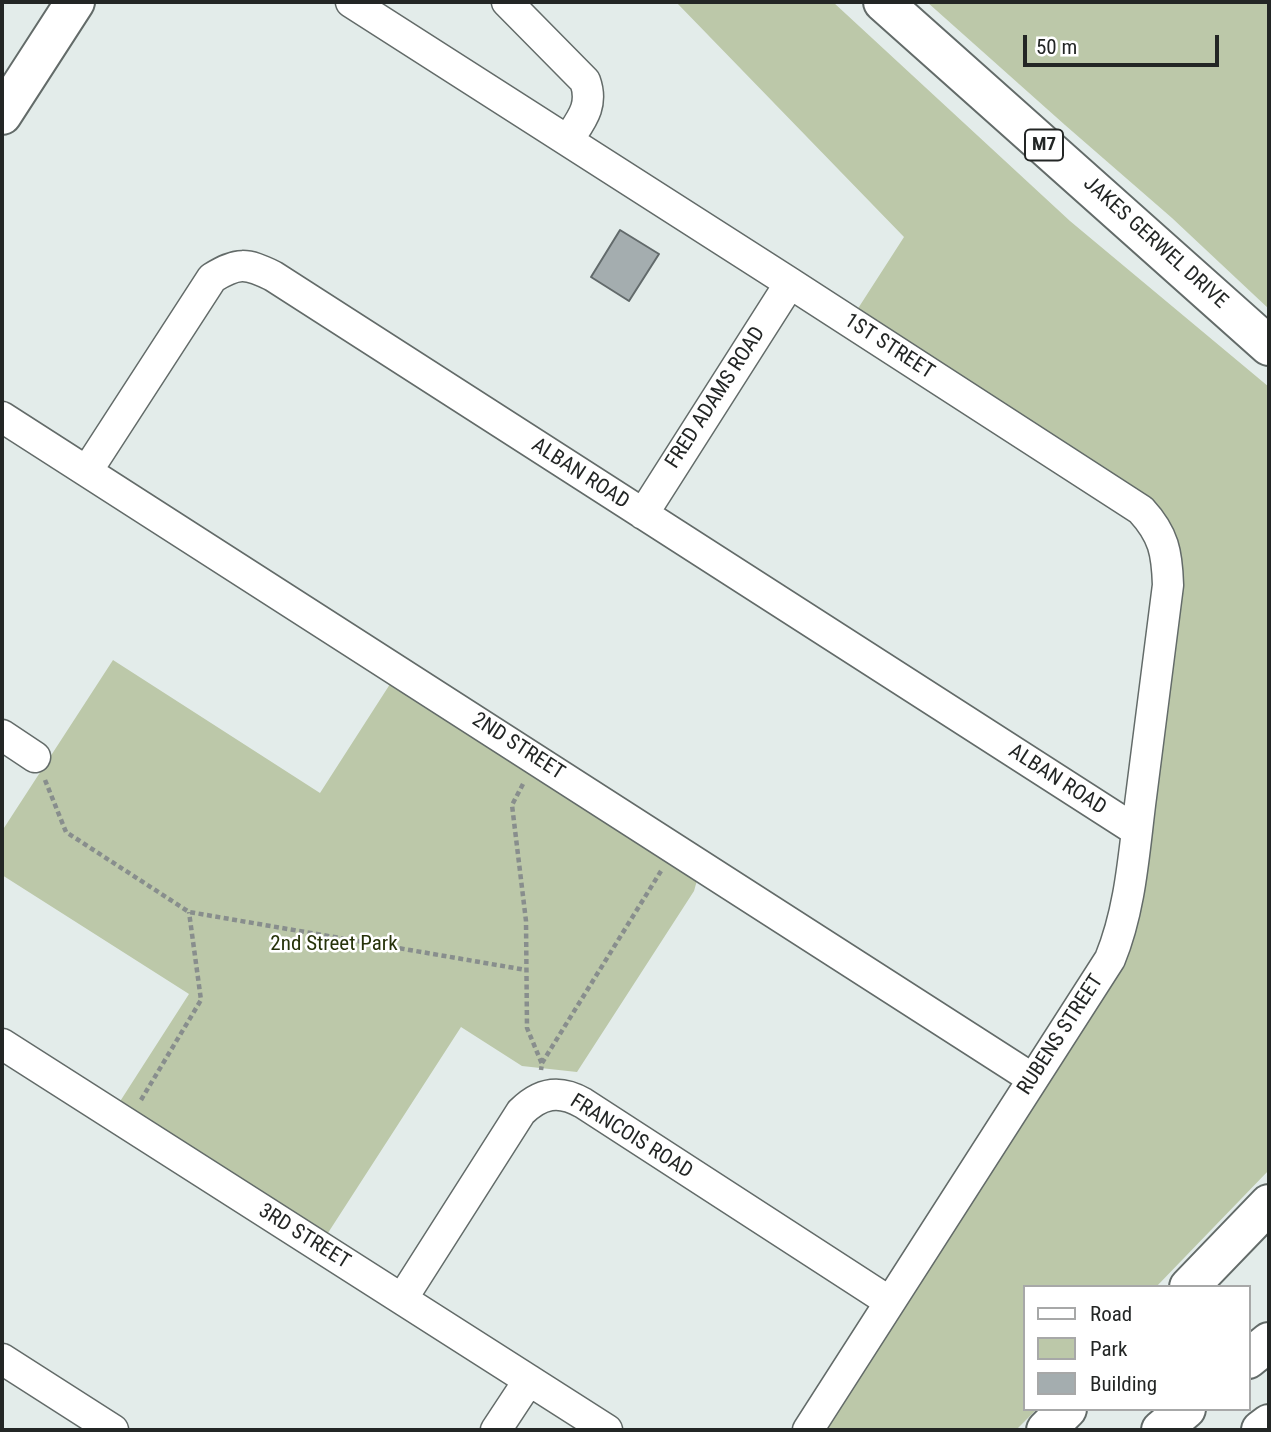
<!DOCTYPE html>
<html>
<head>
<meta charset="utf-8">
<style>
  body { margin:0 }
  #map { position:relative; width:1271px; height:1432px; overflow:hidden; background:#e3ecea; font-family:"Roboto Condensed",sans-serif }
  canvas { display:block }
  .frame { position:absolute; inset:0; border:4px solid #232625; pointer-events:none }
  .legend { position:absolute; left:1023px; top:1285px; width:228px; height:126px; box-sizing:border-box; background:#fff; border:2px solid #a7a8a8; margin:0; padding:9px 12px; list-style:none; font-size:21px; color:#232625 }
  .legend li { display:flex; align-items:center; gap:14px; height:35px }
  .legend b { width:35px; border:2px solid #a7a8a8 }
  .scale { position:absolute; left:1023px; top:35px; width:196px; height:32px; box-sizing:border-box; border:4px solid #232625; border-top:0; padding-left:9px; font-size:21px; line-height:24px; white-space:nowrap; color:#232625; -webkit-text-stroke:5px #fff; paint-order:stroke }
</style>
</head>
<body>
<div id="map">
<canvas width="1271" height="1432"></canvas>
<div class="frame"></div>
<ul class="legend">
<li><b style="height:9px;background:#fff"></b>Road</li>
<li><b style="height:19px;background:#bcc8a9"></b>Park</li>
<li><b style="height:19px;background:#a4adaf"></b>Building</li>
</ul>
<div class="scale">50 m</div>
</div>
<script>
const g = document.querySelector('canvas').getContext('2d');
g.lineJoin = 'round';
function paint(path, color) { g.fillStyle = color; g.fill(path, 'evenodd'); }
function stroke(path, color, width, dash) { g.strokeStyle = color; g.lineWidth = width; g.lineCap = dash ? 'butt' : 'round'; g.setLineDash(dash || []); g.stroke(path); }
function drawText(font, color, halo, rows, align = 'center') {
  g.font = font + ' "Roboto Condensed",sans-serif'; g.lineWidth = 5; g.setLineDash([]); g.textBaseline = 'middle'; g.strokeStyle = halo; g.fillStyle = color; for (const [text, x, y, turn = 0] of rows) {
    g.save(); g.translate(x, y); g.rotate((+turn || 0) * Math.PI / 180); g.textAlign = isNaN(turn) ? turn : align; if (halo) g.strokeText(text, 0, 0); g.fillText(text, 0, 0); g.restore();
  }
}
const green = new Path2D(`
  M676,2H833L1070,221L1269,387V1170L1156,1287H1024V1409H1037L1016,1430H821L1118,970L1173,538L857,310L904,237Z
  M927,2H1269V309L1172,218L1065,125Z
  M113,660L320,793L392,681L698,877L694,891L577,1072L522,1066L461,1027L326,1236L119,1103L189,994L2,875V831Z`);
const building = new Path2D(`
  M620,230L659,254L629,301L591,277Z`);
const path = new Path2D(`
  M45,780L66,832L189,912L526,970
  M523,784L512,805L526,921L527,1028L542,1064L541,1070
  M542,1063L661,871
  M141,1100L201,1000L189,912`);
const street = new Path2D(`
  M351,2L790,283L1141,510C1164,535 1167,553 1168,585C1159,656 1150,727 1141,797C1134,851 1131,908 1110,959L808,1430
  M507,2L585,81C594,106 581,120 568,140
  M2,417L1033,1079
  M87,471L212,278C238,262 246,263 273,276L1137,831
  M643,514L790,283
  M2,735L35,757
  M2,1044L607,1430
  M402,1299L521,1112C540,1093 559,1089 583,1103L890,1302
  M2,1359L113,1430
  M496,1430L529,1380`);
const secondary = new Path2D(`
  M2,115L75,2`);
const highway = new Path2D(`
  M883,2L1269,346
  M1189,1287L1269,1204
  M1248,1359L1269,1342
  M1046,1430L1067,1409
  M1161,1430L1186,1409
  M1261,1430L1269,1424`);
const shields = [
  [1044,145,38]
];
const shieldNames = [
  ["M7",1044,145]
];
const streetNames = [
  ["JAKES GERWEL DRIVE",1155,243,42],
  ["1ST STREET",889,347,33],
  ["FRED ADAMS ROAD",716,398,-57],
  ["ALBAN ROAD",580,474,33],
  ["2ND STREET",518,747,33],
  ["ALBAN ROAD",1057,780,33],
  ["RUBENS STREET",1061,1035,-57],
  ["FRANCOIS ROAD",631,1137,32],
  ["3RD STREET",304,1237,32]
];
const parkNames = [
  ["2nd Street Park",334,945]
];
paint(green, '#bcc8a9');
paint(building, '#a4adaf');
stroke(building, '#626a6b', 2);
stroke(street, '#636b69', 33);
stroke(secondary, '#636b69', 42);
stroke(highway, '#636b69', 42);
stroke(path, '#888e8d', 4.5, [5, 3.5]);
stroke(street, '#fff', 30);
stroke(secondary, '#fff', 38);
stroke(highway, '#fff', 38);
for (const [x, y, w] of shields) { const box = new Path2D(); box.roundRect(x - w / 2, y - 15.5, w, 31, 5); g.fillStyle = '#fff'; g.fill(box); stroke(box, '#232625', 2); }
drawText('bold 19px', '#232625', null, shieldNames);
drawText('21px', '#232625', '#fff', streetNames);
drawText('21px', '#27330a', '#fff', parkNames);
</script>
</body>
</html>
